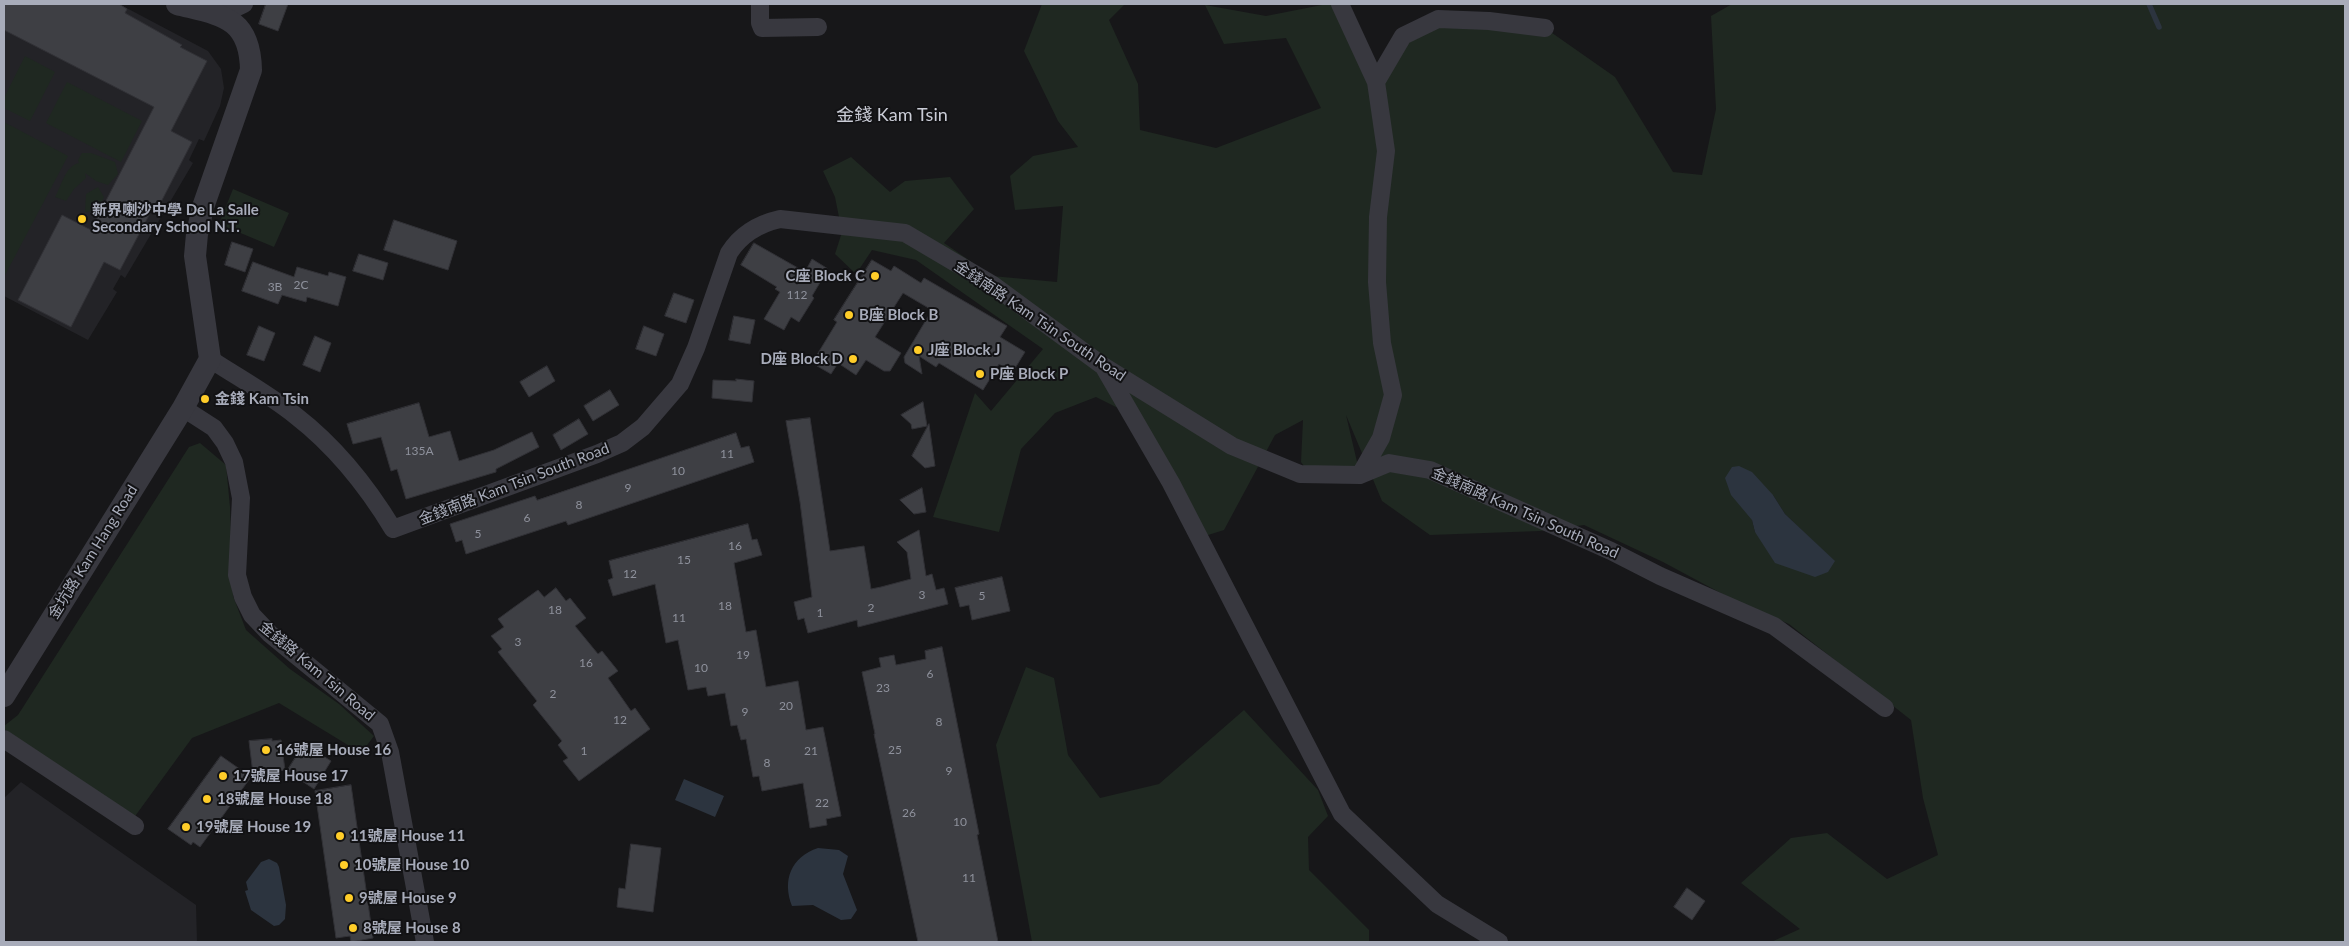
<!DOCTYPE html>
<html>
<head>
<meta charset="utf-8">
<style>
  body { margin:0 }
  #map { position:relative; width:2349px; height:946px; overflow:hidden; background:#171719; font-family:Lato,sans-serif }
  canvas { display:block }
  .frame { position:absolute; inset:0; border:5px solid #a8acba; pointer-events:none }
</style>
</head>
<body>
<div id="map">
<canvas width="2349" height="946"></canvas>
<div class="frame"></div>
</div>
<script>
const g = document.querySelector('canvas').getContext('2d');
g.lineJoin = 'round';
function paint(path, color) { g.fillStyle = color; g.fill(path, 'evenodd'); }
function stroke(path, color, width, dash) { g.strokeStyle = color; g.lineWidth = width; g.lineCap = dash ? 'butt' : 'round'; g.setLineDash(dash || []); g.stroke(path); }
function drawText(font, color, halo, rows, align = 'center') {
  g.font = font + ' Lato,"Noto Sans SC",sans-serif'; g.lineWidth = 4; g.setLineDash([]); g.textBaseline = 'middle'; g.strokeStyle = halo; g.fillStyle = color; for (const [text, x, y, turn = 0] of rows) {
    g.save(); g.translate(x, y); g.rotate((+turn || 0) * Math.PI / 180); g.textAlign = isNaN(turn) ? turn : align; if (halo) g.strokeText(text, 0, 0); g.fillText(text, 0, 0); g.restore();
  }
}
const built = new Path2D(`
  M4,4H119L208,51L221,69L224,88L220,106L204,141L199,139L189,160L193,163L125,278L121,275L113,289L117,292L88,340L4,296Z
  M21,782L196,905L197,942H4V798Z`);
const green = new Path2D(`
  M1042,4H1125L1109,20L1138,84L1140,130L1216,148L1321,108L1286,38L1224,44L1205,5L1266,16L1327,4H1340L1376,82L1423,26L1545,28L1615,77L1673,172L1702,175L1716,109L1711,16L1732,4H2345V942H1771L1800,929L1741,883L1791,838L1827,833L1887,879L1938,855L1923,798L1911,720L1789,624L1730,598L1663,562L1584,525L1540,531L1430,535L1382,501L1346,415L1358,466L1309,473L1301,462L1303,420L1275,435L1224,530L1205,536L1132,415L1096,397L1055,413L1021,449L999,532L933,517L975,393L991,411L1043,349L916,260L872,250L856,274L835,254L842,232L835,197L823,171L851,157L890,192L905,181L950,177L974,209L944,243L992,276L1057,282L1063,206L1015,210L1010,176L1033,156L1078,147L1058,121L1024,51ZM1773,495L1785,514L1834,561L1755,532L1752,520Z
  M25,56L55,72L30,121L4,108V98Z
  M67,82L142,121L121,162L46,123Z
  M4,122L68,156L4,277Z
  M82,153H91L115,162L118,174L108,185L96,181L85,173L86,178L74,189L66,201L55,197C62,185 65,166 79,163L78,160Z
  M98,187L104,197L98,210L85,212L86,194Z
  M233,189L289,213L274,247L219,224Z
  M200,443L226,465L230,507L233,596L246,630L290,669L339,704L374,736L361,753L279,703L192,738L133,819L4,729V726L18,715L189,447Z
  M1026,667L1054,678L1068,755L1100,798L1159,784L1244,710L1318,790L1328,816L1308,837L1309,870L1369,930V942H1032L996,745Z`);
const water = new Path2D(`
  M1739,466L1752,472L1773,495L1785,514L1835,561L1828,572L1815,577L1775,563L1755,532L1752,520L1731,495L1725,478L1732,467Z
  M684,779L724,796L715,817L675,800Z
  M818,848L839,850L848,856L843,874L857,910L851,919L841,920L813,905L792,906C782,880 791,857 818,848Z
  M269,859L277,863L279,867L286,905L285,919L279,925L274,926L251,910L245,891L248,890L246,882L261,862Z`);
const stream = new Path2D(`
  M2149,4L2159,27`);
const building = new Path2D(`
  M4,4H119L127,9L125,13L182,45L180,47L207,61L171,131L192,142L160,204L156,202L120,270L104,262L71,327L18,300L62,215L91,230L154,107L4,30Z
  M266,4H288L278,31L259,24Z
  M394,220L457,241L448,270L384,250Z
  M232,242L253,249L245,272L225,265Z
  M754,243L805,272L812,259L828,269L812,296L814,298L799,322L791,317L784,330L764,319L780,292L775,289L777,287L741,265Z
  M359,254L388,263L383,280L353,271Z
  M872,260L891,271L894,266L921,283L924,278L1007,326L1000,337L1025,352L1012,373L999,364L983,390L939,363L936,367L919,356L922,374L905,363L904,357L932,310L903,293L875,337L901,353L890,371H884L866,360L856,375L838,363L831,374L812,363L837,322L834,320Z
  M253,262L294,277L297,267L328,276L329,272L346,277L338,306L307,297L306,302L282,295L278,304L242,291Z
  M674,293L694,300L686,323L665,316Z
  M734,316L755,320L750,344L729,340Z
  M259,326L275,333L264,361L247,355Z
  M644,326L664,334L656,356L636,349Z
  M315,336L331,343L320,372L303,365Z
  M547,366L555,381L529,397L520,382Z
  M736,379L754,381L752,402L712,398L713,380L736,381Z
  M610,390L619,405L593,421L584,406Z
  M923,402L927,426L912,429L911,424L901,415Z
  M419,403L429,437L450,431L459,461L494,450L532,432L539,447L496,469V472L406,499L397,469L391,471L381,437L353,444L347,424Z
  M810,418L830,551L864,546L871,589L881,587L911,579L907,552L897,542L919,530L926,576L932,574L936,590L944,588L948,604L858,627L857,620L808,633L804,618L798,620L794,602L812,597L800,502L786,421Z
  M579,419L588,434L561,450L553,435Z
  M929,424L935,466L925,468L912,456Z
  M736,433L741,448L749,446L754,462L568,525L566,521L466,554L462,540L456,542L450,524L535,496L537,500Z
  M922,488L926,512L914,514L900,500Z
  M748,524L752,540L757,539L762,555L734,563L746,632L756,630L766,687L798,681L806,730L823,727L841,816L826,819L827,825L810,828L803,783L762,791L759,776L753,777L746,739L741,740L737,725L731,726L725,693L708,696L706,687L688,690L678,640L666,643L655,584L613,596L608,580L613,578L609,561Z
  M1002,577L1010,611L972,620L969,605L960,607L955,588Z
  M556,588L566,601L570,598L586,618L575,626L598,654L602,651L618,671L608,678L631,711L635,708L650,729L579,781L563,761L568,758L558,745L562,741L533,705L537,701L498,652L502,649L491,636L504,627L498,619L513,608L538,590L544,597Z
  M942,647L979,834L977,835L998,942H918L874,734H875L862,672L881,667L879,658L894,655L896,665L926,659L925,651Z
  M272,739V741L281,740L285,770L253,774L249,741Z
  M303,746L310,751L312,749L331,761L314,789L287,771Z
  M221,756L251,777L200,847L193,842L191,845L168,829Z
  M351,785L373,938L351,942L350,936L336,938L315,791Z
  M631,844L661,848L653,912L617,907L619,888L625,889Z
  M1687,888L1705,901L1692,920L1674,907Z`);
const minor = new Path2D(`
  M760,4V23L762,28L818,27
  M1340,4L1376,82
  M221,15L244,4
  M210,359C239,378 270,395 296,416C336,447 367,486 393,529L597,454L622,443L643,427L680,384L696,348L729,253C741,234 758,224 780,219L905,233L993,285L1103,366L1232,446L1300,474L1360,475L1389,463L1430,470L1611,551L1660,576L1774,626L1885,708
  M1105,369L1171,483L1342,814L1437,904L1499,942
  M183,408L214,428L225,443L234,462L241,498L237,575L243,597L252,615L270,634L380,724L390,752L425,942
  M1360,475L1381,438L1393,395L1382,343L1377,282L1378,217L1386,151L1376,82L1403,36L1438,19L1489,21L1545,28
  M4,739L135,826`);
const tertiary = new Path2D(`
  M4,696L183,408L210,359L195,256L197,234L203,207L251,70C250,16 220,15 177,4`);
const markers = [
  [82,219,5,"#ffcd29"],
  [875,276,5,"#ffcd29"],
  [849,315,5,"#ffcd29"],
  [918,350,5,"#ffcd29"],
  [853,359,5,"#ffcd29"],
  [980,374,5,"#ffcd29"],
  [205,399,5,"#ffcd29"],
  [266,750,5,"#ffcd29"],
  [223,776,5,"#ffcd29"],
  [207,799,5,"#ffcd29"],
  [186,827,5,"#ffcd29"],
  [340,836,5,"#ffcd29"],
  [344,865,5,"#ffcd29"],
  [349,898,5,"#ffcd29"],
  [353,928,5,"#ffcd29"]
];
const numberNames = [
  ["2C",301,285],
  ["3B",275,287],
  ["112",797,295],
  ["135A",419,451],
  ["11",727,454],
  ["10",678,471],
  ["9",628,488],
  ["8",579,505],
  ["6",527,518],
  ["5",478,534],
  ["16",735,546],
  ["15",684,560],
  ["12",630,574],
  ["3",922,595],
  ["5",982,596],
  ["18",725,606],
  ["2",871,608],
  ["18",555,610],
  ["1",820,613],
  ["11",679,618],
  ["3",518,642],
  ["19",743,655],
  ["16",586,663],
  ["10",701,668],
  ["6",930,674],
  ["23",883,688],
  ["2",553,694],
  ["20",786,706],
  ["9",745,712],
  ["12",620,720],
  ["8",939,722],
  ["25",895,750],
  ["1",584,751],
  ["21",811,751],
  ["8",767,763],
  ["9",949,771],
  ["22",822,803],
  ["26",909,813],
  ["10",960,822],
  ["11",969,878]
];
const poiNames = [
  ["新界喇沙中學 De La Salle",92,210],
  ["Secondary School N.T.",92,227],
  ["C座 Block C",865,276,"right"],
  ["B座 Block B",859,315],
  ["J座 Block J",928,350],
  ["D座 Block D",843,359,"right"],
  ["P座 Block P",990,374],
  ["金錢 Kam Tsin",215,399],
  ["16號屋 House 16",276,750],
  ["17號屋 House 17",233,776],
  ["18號屋 House 18",217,799],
  ["19號屋 House 19",196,827],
  ["11號屋 House 11",350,836],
  ["10號屋 House 10",354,865],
  ["9號屋 House 9",359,898],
  ["8號屋 House 8",363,928]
];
const streetNames = [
  ["金錢南路 Kam Tsin South Road",1040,321,34],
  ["金錢南路 Kam Tsin South Road",514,484,-21],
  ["金錢南路 Kam Tsin South Road",1525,513,24],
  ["金坑路 Kam Hang Road",93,552,-58],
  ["金錢路 Kam Tsin Road",317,671,40]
];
const quarterNames = [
  ["金錢 Kam Tsin",892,115]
];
paint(built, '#232327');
paint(green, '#1f2821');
paint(water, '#2c343f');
stroke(stream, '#2c343f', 5.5);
paint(building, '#3e3f44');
stroke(building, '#313136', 1);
stroke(minor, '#38383f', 18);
stroke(tertiary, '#38383f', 22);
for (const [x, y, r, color] of markers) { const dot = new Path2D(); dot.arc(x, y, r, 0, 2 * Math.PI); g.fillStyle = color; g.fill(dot); stroke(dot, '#121214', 2); }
drawText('12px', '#8e919c', null, numberNames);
drawText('bold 15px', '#a8acba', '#121214', poiNames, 'left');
drawText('15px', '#a8acba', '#121214', streetNames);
drawText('18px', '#caccd6', '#121214', quarterNames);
</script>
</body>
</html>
